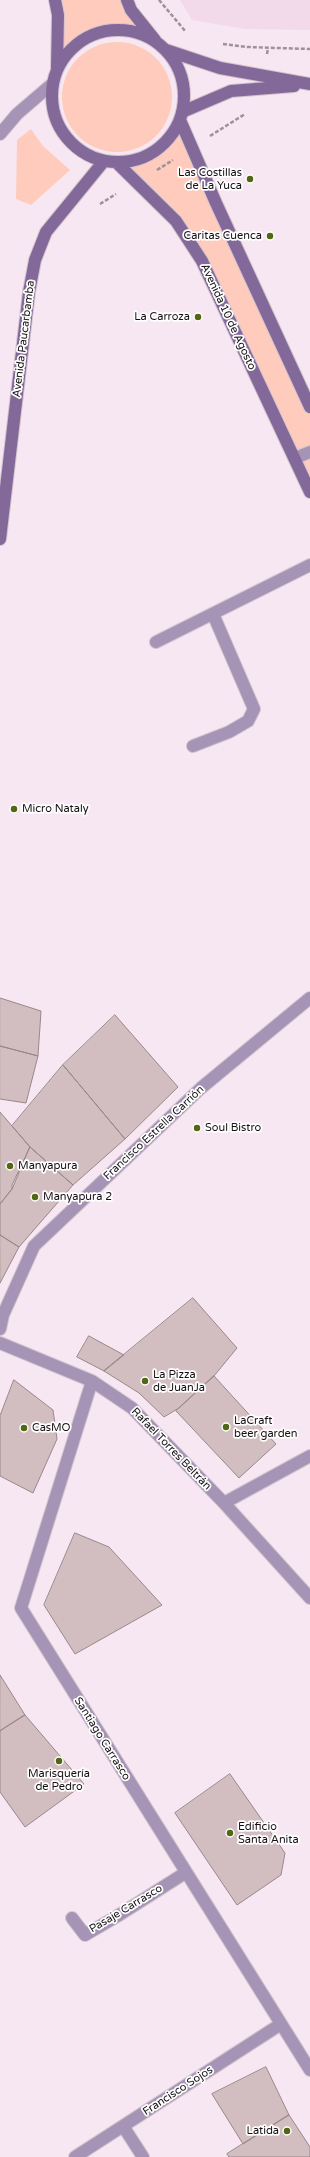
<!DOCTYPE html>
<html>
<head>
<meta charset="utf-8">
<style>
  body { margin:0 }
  canvas { display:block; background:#f7e7f2 }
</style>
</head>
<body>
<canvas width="310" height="2157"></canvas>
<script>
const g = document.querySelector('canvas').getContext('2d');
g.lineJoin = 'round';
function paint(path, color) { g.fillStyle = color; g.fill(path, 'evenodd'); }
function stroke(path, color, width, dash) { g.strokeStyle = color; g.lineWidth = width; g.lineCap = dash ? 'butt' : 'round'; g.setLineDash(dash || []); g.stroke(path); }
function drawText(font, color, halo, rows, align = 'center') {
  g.font = font + ' "Varela Round",sans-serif'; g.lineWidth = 3.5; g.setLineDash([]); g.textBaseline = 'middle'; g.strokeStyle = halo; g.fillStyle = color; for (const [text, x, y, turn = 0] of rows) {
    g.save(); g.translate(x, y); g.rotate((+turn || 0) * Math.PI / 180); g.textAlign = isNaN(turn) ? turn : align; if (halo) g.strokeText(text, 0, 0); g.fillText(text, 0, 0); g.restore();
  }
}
const built = new Path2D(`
  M180,0H310V30L245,29L192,20Z`);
const green = new Path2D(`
  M55,0H127L157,42C114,21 83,29 56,70Z
  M62 97a55 55 0 1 1 110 0a55 55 0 1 1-110 0Z
  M180,120L310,407V492L176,221L117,163C147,160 167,147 180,120Z
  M31,129L43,146L70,170L31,205L16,199L17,140Z`);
const building = new Path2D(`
  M0,998L41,1011L38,1056L0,1046Z
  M115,1015L178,1087L125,1139L63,1065Z
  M0,1046L38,1056L26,1103L0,1099Z
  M63,1065L125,1139L73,1185L30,1147L12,1126Z
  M0,1112L30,1147L12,1185V1189L0,1204Z
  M30,1147L73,1185L19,1247L0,1235V1204L12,1189Z
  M0,1235L19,1247L0,1283Z
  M193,1298L237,1348L214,1376L179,1408L164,1417L139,1393L104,1371Z
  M89,1336L124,1355L104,1371L77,1357Z
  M214,1376L276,1444L239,1478L176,1411Z
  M14,1380L53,1410L57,1439L33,1493L0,1476V1416Z
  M75,1533L109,1547L162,1605L75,1654L44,1605Z
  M0,1675L25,1715L0,1731Z
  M25,1715L84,1784L25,1827L0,1792V1731Z
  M230,1774L285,1853L281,1875L237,1905L175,1813Z
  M266,2067L289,2115L243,2144L212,2094Z
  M289,2115L310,2147V2157H229L227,2154Z`);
const path = new Path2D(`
  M159,0L186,32
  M223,44L247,47L310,49
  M267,54L268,48
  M210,136L245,114
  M157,170L173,160
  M100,204L116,194`);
const lane = new Path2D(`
  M295,458L310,452`);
const street = new Path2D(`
  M0,134L17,114L52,84
  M156,642L310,565
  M193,746L229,732L248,721L254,709L213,614
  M0,1329L3,1315L34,1246L201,1088L310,998
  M0,1343L92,1381L132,1408L224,1503L310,1598
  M92,1381L21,1608L310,2070
  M224,1503L310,1456
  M72,1918L85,1935L119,1915L185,1873
  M123,2126L143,2157
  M75,2157L281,2024`);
const secondary = new Path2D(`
  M55,0L58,15L57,68
  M127,0L131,10L155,40
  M52 96a66 66 0 1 1 132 0a66 66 0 1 1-132 0Z
  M166,50L220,68L310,84
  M182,112L231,91L294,86
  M180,120L216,203L310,407
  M117,163L176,221L202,261L310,492
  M0,539L29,292L35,260L46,232L104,161`);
const markers = [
  [250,179,4,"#526713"],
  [270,236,4,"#526713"],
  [198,317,4,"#526713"],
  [14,809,4,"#526713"],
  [197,1128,4,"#526713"],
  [10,1166,4,"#526713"],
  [35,1197,4,"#526713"],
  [145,1381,4,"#526713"],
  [226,1427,4,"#526713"],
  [24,1428,4,"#526713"],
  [59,1761,4,"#526713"],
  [230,1833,4,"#526713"],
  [287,2131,4,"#526713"]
];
const poiNames = [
  ["Las Costillas",242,173,"right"],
  ["de La Yuca",242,186,"right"],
  ["Caritas Cuenca",262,236,"right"],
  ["La Carroza",190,317,"right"],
  ["Micro Nataly",22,809],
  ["Soul Bistro",205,1128],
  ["Manyapura",18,1166],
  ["Manyapura 2",43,1197],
  ["La Pizza",153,1375],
  ["de JuanJa",153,1388],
  ["LaCraft",234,1421],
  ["beer garden",234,1434],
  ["CasMO",32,1428],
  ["Marisquería",59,1774,"center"],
  ["de Pedro",59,1787,"center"],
  ["Edificio",238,1827],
  ["Santa Anita",238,1840],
  ["Latida",279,2131,"right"]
];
const streetNames = [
  ["Avenida 10 de Agosto",228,317,65],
  ["Avenida Paucarbamba",24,339,-83],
  ["Francisco Estrella Carrión",154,1133,-43],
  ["Rafael Torres Beltrán",171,1449,46],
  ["Santiago Carrasco",102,1739,58],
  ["Pasaje Carrasco",126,1909,-31],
  ["Francisco Sojos",178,2091,-33]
];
paint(built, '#f2daea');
paint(green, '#ffcbbd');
paint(building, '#d2bec1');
stroke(building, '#99878a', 1);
stroke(lane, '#d3c4ce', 14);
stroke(street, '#d3c4ce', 14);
stroke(secondary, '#d3c4ce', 14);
stroke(path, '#9e929a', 2.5, [4, 2]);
stroke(lane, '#a594b6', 12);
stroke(street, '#a594b6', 12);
stroke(secondary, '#83699a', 12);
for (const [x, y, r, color] of markers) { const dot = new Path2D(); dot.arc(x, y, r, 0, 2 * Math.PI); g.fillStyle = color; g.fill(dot); stroke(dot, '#fff', 1.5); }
drawText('11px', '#150f13', '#fff', poiNames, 'left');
drawText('11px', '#150f13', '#fff', streetNames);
</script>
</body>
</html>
